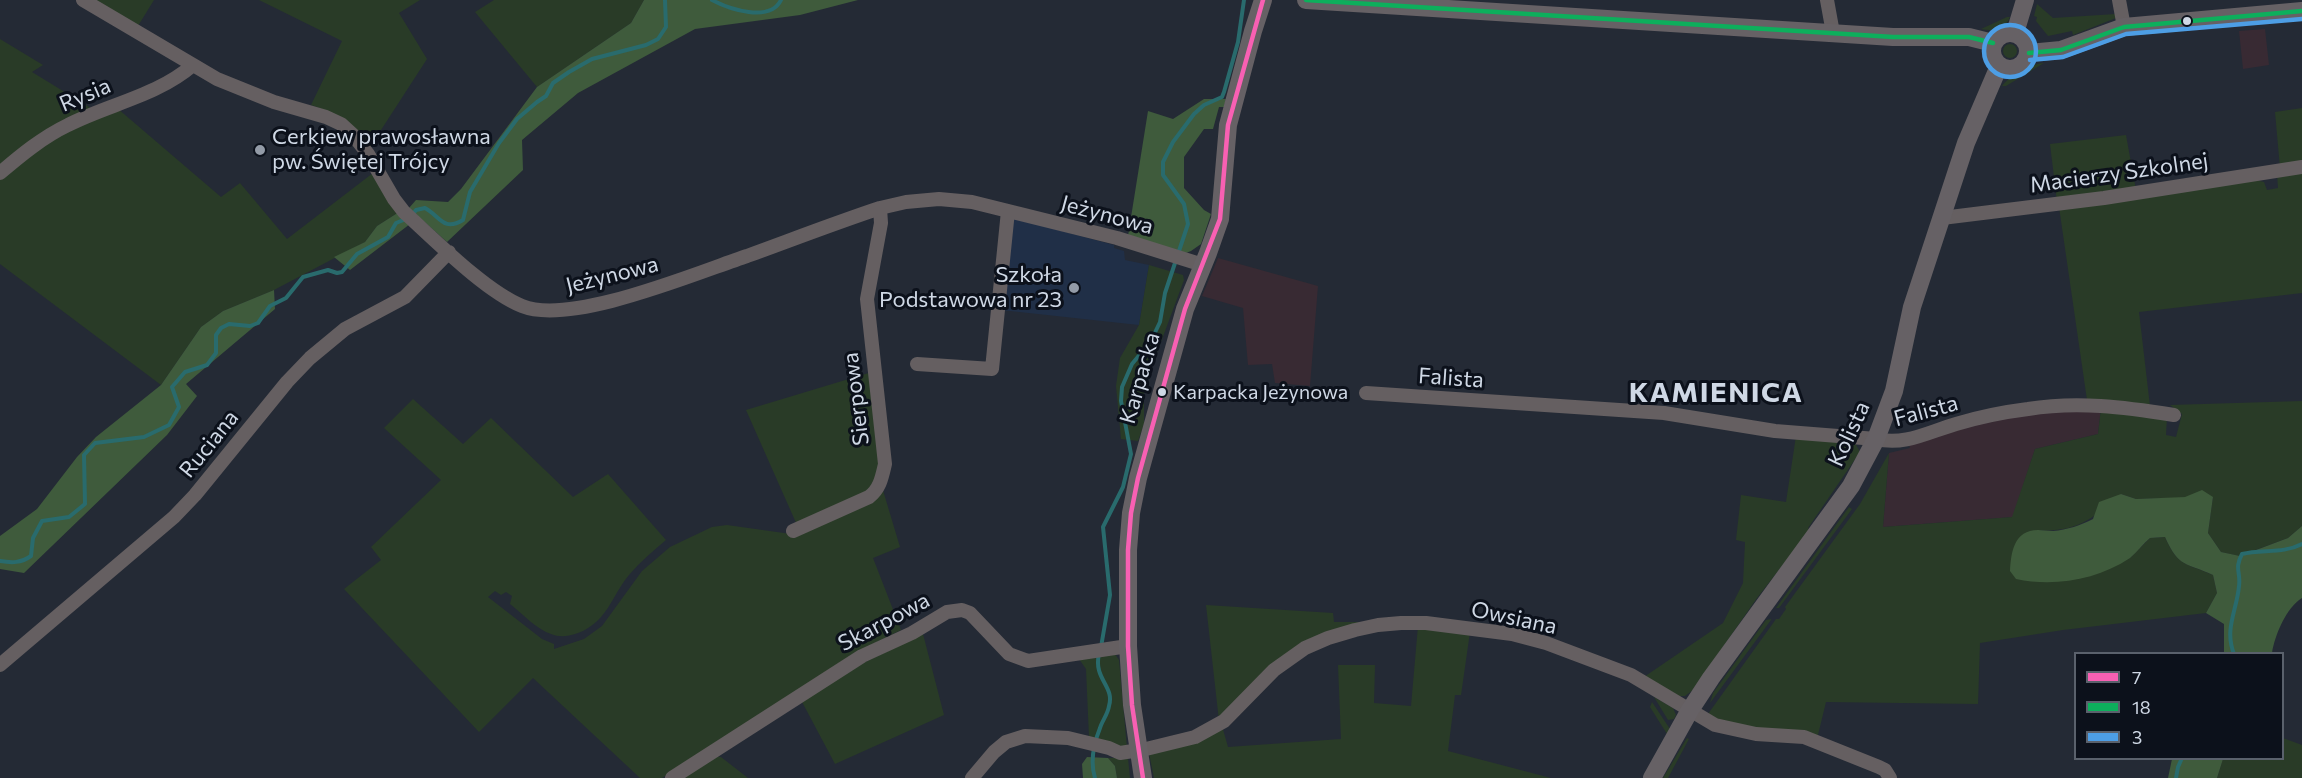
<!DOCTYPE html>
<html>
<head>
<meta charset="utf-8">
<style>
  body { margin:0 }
  #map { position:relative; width:2302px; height:778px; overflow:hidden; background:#242a35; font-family:Commissioner,sans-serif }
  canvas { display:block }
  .legend { position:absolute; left:2074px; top:652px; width:210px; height:108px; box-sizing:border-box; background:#0c111b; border:2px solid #5a616c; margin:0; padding:8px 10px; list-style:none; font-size:18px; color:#cfd8e5 }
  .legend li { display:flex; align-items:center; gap:12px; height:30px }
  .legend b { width:30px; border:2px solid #5a616c }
</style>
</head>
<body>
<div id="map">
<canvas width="2302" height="778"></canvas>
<ul class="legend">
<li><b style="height:8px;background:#f860b3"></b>7</li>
<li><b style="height:8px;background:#0daf5c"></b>18</li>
<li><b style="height:8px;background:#4d9ee5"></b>3</li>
</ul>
</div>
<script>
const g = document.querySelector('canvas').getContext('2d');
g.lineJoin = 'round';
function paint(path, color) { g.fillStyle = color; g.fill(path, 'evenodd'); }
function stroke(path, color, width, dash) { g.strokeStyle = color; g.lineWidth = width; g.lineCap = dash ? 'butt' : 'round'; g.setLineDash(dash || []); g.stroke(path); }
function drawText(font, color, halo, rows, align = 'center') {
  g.font = font + ' Commissioner,sans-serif'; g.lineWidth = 6; g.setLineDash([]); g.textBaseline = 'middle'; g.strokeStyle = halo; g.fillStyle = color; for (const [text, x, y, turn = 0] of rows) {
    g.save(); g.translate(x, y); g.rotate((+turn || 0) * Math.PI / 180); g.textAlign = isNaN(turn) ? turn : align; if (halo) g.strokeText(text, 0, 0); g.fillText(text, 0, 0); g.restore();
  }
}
const commercial = new Path2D(`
  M2265,29L2269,65L2243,69L2239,31Z
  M1218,258L1318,286L1310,386L1275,383L1272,364L1248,365L1243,308L1202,296Z
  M2101,408L2098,434L2035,449L2013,517L1883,527L1889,453L1910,448L1909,445L1934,435L2029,411Z`);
const built = new Path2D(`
  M1014,218L1114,245V248L1124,251L1125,260L1149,265L1139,325L1001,310L1010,225Z`);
const green = new Path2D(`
  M93,0H154L138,26Z
  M259,0H420L399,13L427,59L370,147C353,122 339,115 311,105L342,41Z
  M494,0H644L631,23L537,87L475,12Z
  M2037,4L2053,18L2116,14V18L2073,35L2072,31L2048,36L2036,21L2037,17L2034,16Z
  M2007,17H2010C2005,29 1994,32 1981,29Z
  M0,39L43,65L32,72L94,110L0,169Z
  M2003 51a7 7 0 1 1 14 0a7 7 0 1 1-14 0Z
  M2044,63L2006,86H2002C2008,77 2033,63 2044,63Z
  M117,108L221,197L240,183L287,239L373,173L399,212L377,226L365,242L274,290L223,311L201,327L161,385L0,264V178L48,139Z
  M2302,108V165L2280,168L2275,112Z
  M2126,135L2136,190L2057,202L2050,144Z
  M2302,170V293L2139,312L2150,406L2087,400L2059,207L2250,179L2264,182L2267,190L2278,188L2277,174Z
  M1149,265L1183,275L1184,280L1151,369L1142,401L1144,402V424L1138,441L1121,439L1116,386L1120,358L1139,325Z
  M872,372L882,464L875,489L797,525L746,410Z
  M413,399L463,444L491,418L573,497L608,474L666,540C653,551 640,562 629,575C618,588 611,606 601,617C590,630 568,641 551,634C536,629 523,614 510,604L512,596L506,592L501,595L495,591L488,597L542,639L554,644V649L584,639L602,626L642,571L670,547L712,527L727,525L791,534L882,487L900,547L873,558L901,630L853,654L662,778H640L533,678L479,732L344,589L381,560L371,547L441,480L384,428Z
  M2302,401V526L2288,538L2239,556L2221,552L2208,533L2213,497L2136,499L2121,494C2093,519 2076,533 2036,530L2131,557L2150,538L2165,537C2178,567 2186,563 2213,575L2217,593L2206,613L2063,630L1980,643L1978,704L1826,702L1817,739C1787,734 1733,731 1708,714L1776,619H1779L1786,609L1785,607L1860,504L1889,453L1883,527L2012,517L2035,449L2098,434L2101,408L2167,417L2166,435L2176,437L2182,414L2170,405Z
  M1796,436L1855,443L1860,452L1808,528L1810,530L1757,598L1693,690L1685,696H1679L1644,677L1723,623L1743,583L1745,542L1736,540L1741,495L1786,502Z
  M1849,507L1852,509L1779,608H1776Z
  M1206,605L1333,613L1334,622H1367L1322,636L1219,721Z
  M1771,619V620L1710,703L1713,693L1766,620Z
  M1418,626L1470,632L1461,695H1455L1448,751L1551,778H1154L1149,753L1222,726L1228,747L1341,739L1338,665H1375L1374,703L1411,706Z
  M923,634L944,715L835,764L801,700L867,661Z
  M1115,654L1119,660L1127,748L1089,737L1086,669L1079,659Z
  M1654,697L1673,708L1676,715L1674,719L1668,720Z
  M1652,702L1670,729L1667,734L1650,707Z
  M1687,738L1689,739L1668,778H1663Z
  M2283,738L2302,745V778H2217L2223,759L2282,758Z
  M715,756L721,757L748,778H680Z
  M1108,758H1128L1130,778H1117L1115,766Z`);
const forest = new Path2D(`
  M644,0H858L800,15L695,29L578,93L522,140L523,170L447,242L409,208L416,200L448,202L461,189L537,87L631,23Z
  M1204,99H1226L1224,107H1219L1213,129H1204L1184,157V188L1204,210L1211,214L1201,244L1191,251L1186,253L1128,236L1148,111L1173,119Z
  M399,212L410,224L350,270L334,257L365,242L377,226Z
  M274,290L275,309L186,384L197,396L167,435L24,573L0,569V536L37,509L77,457L96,437L161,385L201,327L223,311Z
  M2202,490L2213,497L2208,533L2221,552L2240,556L2288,538L2302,526V598C2286,608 2275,635 2272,653H2224V624L2206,613L2217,593L2213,575C2185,562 2179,568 2165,537L2150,538C2143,544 2137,552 2130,558C2097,580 2054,587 2016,579L2010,571C2011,552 2014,530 2038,530C2043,530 2048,531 2053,531C2067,530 2081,525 2093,519L2099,502L2121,494L2136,499L2185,497Z
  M1087,757L1108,758L1115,766L1117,778H1083L1082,764Z
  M2172,759V758L2223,759L2217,778H2168Z`);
const stream = new Path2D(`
  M712,0C729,9 770,23 781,0
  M412,215L416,210L425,208C440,216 443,232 463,220L470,192L499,143L517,119L537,102L546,96L553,83L569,72L592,59L646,45L658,39L666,27L665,0
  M0,561C12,563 21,563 31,556L33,538L42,521L69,517L85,504L84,455L95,443L144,437L169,425L179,407L172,387L185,372L207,365L216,353V335L221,328L229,324L250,326L258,323L270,306L286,298L303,277L328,270L337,273L342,272L357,254L388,237L396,223L406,219
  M1101,647L1110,595L1103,527L1123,487L1131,454L1121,401L1122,387L1132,364L1151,341L1160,322L1165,293L1188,224L1184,204L1163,175V162L1173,142L1194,114L1204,105L1222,97L1224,92L1238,42L1244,0
  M2234,654C2224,629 2237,610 2239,586C2241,572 2234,569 2242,554C2262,549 2283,554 2302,544
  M1095,778C1090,762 1094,743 1100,728C1102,721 1108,714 1109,706C1115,686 1093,679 1099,654
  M2176,778L2178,767L2182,758`);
const street = new Path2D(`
  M83,0L217,79L274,102L326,117L341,124L353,135L368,154L394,199L404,212C435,240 485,291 522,306C571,326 696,273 747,256C791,240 835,223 880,208L906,202L939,199L972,202L1117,238L1203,265
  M1827,0L1833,33
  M2119,0L2124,27
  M0,173C21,155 43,137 68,125C109,104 157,96 193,65
  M1942,218L2104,198L2302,167
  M917,364L992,369L1008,211
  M1366,393L1664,413L1775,431L1876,439C1905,446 1928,432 1956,424C1979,417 2004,412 2028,409C2077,401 2124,407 2174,415
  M793,531L869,497C880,489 882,477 885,464L867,299L881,223L880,208
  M0,665L174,517L195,495L287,382L310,358L345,329L405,297L449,252
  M672,778L862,656L912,633L947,612L962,610L970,613L1009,654L1028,661L1128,646
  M972,778L994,752L1006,742L1025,736L1068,738L1109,748L1120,753L1146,749L1195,737L1224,721L1274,670L1305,648L1328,638L1355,630L1378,625L1401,623H1426L1512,634L1546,643L1631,675L1715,725L1756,734L1804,737L1879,767L1885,770L1890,778`);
const secondary = new Path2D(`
  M1306,0L1893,37H1969L1993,43
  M1992 51a18 18 0 1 1 36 0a18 18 0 1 1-36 0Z
  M2015,33L2025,0
  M2029,53L2061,50L2124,27L2302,11
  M1143,778L1132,705L1128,646V550L1131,513L1138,478L1185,309L1208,253L1220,219L1228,125L1253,31L1263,0
  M1652,778L1690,710L1711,678L1851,486L1876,439L1894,391L1912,307L1966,143L1999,66`);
const bus1 = new Path2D(`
  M1143,778L1132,705L1128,646V550L1131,513L1138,478L1185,309L1220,219L1228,125L1263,0`);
const bus2 = new Path2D(`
  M1306,0L1893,37H1969L1993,43
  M2029,53L2061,50L2124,27L2302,11`);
const bus3 = new Path2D(`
  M1984 51a26 26 0 1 1 52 0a26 26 0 1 1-52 0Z
  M2030,60L2063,57L2126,34L2302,19`);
const markers = [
  [2187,21,5,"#cfd8e5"],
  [260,150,6,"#939ba7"],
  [1074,288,6,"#939ba7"],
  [1162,392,5,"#cfd8e5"]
];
const busNames = [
  ["Karpacka Jeżynowa",1173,392]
];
const streetNames = [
  ["Rysia",85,95,-23],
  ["Macierzy Szkolnej",2119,173,-8],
  ["Jeżynowa",1107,215,15],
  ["Jeżynowa",612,275,-14],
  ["Karpacka",1140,378,-74],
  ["Falista",1451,378,4],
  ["Sierpowa",856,399,-97],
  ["Falista",1926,411,-15],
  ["Kolista",1849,434,-65],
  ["Ruciana",209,444,-51],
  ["Owsiana",1514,618,12],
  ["Skarpowa",884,622,-28]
];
const poiNames = [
  ["Cerkiew prawosławna",272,137],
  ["pw. Świętej Trójcy",272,162],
  ["Szkoła",1062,275,"right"],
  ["Podstawowa nr 23",1062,300,"right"]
];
const districtNames = [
  ["KAMIENICA",1716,393]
];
paint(commercial, '#382a33');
paint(built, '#202f47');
paint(green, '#293b27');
paint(forest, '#3f5b3c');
stroke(stream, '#296b6d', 4);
stroke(street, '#655f61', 14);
stroke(secondary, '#666165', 18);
stroke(bus1, '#f860b3', 4.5);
stroke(bus2, '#0daf5c', 4.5);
stroke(bus3, '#4d9ee5', 4.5);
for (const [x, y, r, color] of markers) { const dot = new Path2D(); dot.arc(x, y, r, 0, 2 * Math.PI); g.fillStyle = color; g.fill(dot); stroke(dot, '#0c111b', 2); }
drawText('20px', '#cfd8e5', '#0c111b', busNames, 'left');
drawText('22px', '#cfd8e5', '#0c111b', streetNames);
drawText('22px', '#cfd8e5', '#0c111b', poiNames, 'left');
g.letterSpacing = '1.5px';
drawText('bold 28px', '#cfd8e5', '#0c111b', districtNames);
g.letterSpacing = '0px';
</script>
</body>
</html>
